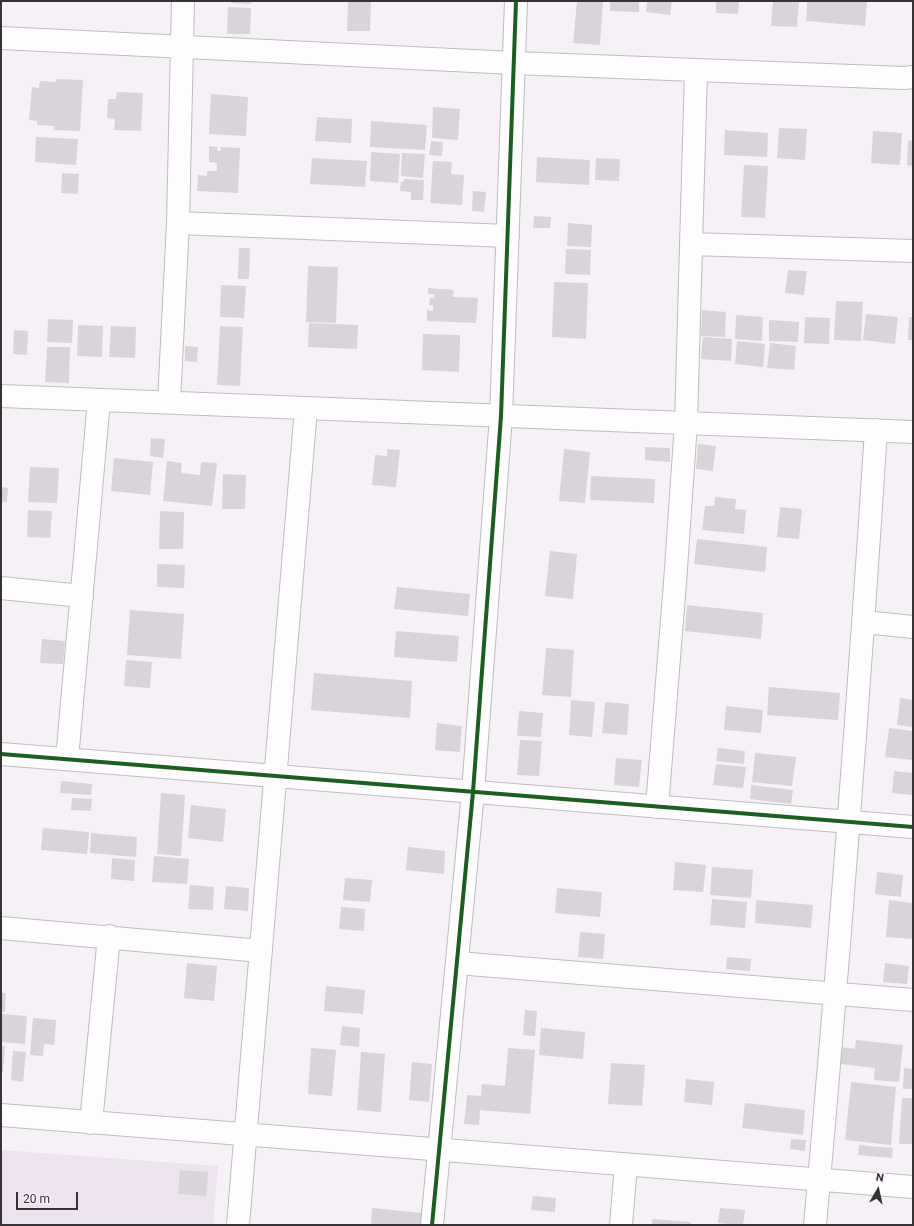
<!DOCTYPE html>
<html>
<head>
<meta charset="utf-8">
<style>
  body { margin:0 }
  #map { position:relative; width:914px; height:1226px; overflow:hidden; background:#f6f1f7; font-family:Roboto,sans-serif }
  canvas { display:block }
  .frame { position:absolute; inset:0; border:2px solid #363236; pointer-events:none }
  .north { position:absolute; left:858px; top:1170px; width:40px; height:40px; -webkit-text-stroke:3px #f8eff9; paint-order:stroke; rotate:9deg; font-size:11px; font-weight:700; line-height:16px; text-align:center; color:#363236 }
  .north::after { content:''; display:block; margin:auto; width:14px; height:18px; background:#363236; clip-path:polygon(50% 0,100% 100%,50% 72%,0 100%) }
  .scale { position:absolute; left:16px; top:1192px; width:62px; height:18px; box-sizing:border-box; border:2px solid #363236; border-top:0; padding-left:5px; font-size:12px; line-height:14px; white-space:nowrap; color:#363236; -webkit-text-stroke:3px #f8eff9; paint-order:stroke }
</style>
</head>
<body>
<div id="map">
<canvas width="914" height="1226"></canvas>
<div class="frame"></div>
<div class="north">N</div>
<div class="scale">20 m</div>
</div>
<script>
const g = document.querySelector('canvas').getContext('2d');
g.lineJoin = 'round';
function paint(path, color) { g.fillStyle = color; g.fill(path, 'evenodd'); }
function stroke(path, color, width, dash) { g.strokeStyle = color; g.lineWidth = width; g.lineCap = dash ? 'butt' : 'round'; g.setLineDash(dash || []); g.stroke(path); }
const built = new Path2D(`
  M1,1150L218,1166L213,1225H1Z`);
const building = new Path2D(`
  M231,1H251V4L231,3Z
  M348,1H371L370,31H347Z
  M577,1H603L600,45L573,43Z
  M610,1H639V12L610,11Z
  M647,1H672L670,15L646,12Z
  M716,1H739L738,14L716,13Z
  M773,1H799L797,27L771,26Z
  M807,1H867L865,26L806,21Z
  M228,7L251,8L250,34H227Z
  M57,79L83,80L80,131L54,130V126L37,125V121L29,120L32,87L39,88L40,81L56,82Z
  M117,92L143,93L141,131L114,130L115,119L107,118L108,99H116Z
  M211,94L248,97L246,136L209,134Z
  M433,107L460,109L458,140L432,138Z
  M317,117L352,119L351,143L315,141Z
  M371,121L427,125L425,150L370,147Z
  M779,128L807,129L805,160L777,158Z
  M725,130L768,133L767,157L724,155Z
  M873,131L902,133L900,165L871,163Z
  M36,137L78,139L76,165L35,162Z
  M908,140L913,141V166L907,165Z
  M431,141L443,142L442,156L429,155Z
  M209,146L217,147V151H221V147L240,148L238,193L197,191L198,175L207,176V171H217V163L209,162Z
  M371,152L400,154L398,183L370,181Z
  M402,153L425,154L423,178L401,176Z
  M537,157L590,160L589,185L536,182Z
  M312,158L367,161L365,187L310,184Z
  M596,158L620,159L619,181L595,180Z
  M433,161L452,162L451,174L464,175L462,205L430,203Z
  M744,165L768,166L765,218L741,217Z
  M62,173L79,174L78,194L61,193Z
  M404,179L424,180L423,200H411V192L400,191L401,182H404Z
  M473,191L486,192L484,212L472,211Z
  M534,216L551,217L550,228H533Z
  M568,223L592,225L591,247L567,246Z
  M239,248H250L249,279H238Z
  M566,249L591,250L590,275L565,274Z
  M308,266L338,267L336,323L306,322Z
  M788,270L807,271L804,295L785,293Z
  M554,282L588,283L586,339L552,337Z
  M221,285L246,286L244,318L220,317Z
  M428,288L454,290L453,297L478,298L476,323L427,321V310L433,311V305H429L430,298H434V294H428Z
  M836,301L863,302L861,341L834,340Z
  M702,310L726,312L725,337L701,336Z
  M866,314L898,317L895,344L863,340Z
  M736,315L763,317L762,341L735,339Z
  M805,317L830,318L829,344L804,343Z
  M909,317H913V340H908Z
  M48,319L73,320L72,343L47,342Z
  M769,320L799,322L798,342L769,341Z
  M309,323L358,325L357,349L308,347Z
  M78,325L103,326L102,357L77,356Z
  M111,326L136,327L135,358L109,357Z
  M220,326L243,327L240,386L217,385Z
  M14,330L28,331L27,355L13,354Z
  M423,334L460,335L459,372L422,370Z
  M703,337L732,339L731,361L701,359Z
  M737,341L765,344L763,367L735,364Z
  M770,343L796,346L794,370L767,368Z
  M185,346L198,347L197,362L185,361Z
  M47,347H70L69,383L45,382Z
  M151,438L165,439L163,458L150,456Z
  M698,444L716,446L713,471L696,469Z
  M645,447L670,448V462L645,460Z
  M387,449L400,450L396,487L372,485L375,455L387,456Z
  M564,449L590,452L585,503L559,501Z
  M114,458L153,462L150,495L111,491Z
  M167,461L182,463L181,473L200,475L201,462L217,463L212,506L163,501Z
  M30,467L59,468L57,503L28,502Z
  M223,474L246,475L245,509H222Z
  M591,476L655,479L654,503L590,500Z
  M1,487L8,488L7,502H1Z
  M715,497L736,499L735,509L746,510L744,534L702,530L705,506H714Z
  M780,507L802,509L799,539L777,537Z
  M28,510L52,511L50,538L27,537Z
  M160,511L184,512L183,549H159Z
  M697,539L767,547L765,572L694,564Z
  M550,551L577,554L573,599L545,596Z
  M157,564L185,565L184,588L157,587Z
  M397,587L470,594L468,616L394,609Z
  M687,605L763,613L761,639L685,631Z
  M130,610L184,614L181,659L127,655Z
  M396,631L459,636L457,662L394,657Z
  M42,639L65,641L63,664L40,663Z
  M546,648L574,650L571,697L542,695Z
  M126,660L152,662L150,688L124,686Z
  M314,673L412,681L410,718L311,710Z
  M769,687L840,693L838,720L767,715Z
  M900,698L913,700V727L897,725Z
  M571,700L595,702L592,737L569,735Z
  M605,702L629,704L627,735L602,733Z
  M726,706L763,710L761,733L724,730Z
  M519,711L543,713L541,737L517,736Z
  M437,723L462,726L460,752L435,750Z
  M889,728L913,731V760L885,757Z
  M520,740L542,741L539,776L517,775Z
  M718,748L745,751L744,764L716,761Z
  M755,753L796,757L792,786L752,782Z
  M616,758L642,760L639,787L614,785Z
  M716,764L746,767L743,788L713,785Z
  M894,771L913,773V795L892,793Z
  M61,781L92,784L91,795L60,793Z
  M751,785L793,790L791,804L750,799Z
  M161,793L185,795L181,856L157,854Z
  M72,798L92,799L91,811L71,810Z
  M191,805L226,809L223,842L188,838Z
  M43,828L89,832L87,854L41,850Z
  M91,833L137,837L136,857L90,853Z
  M408,847L445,851L444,874L406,870Z
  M154,856L189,859L187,884L152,882Z
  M112,858L135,860L134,881L111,879Z
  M675,862L706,865L703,892L673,890Z
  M712,867L753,870L751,898L710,895Z
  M877,872L903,875L901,897L875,894Z
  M345,878L372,880L370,902L343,900Z
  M190,885L214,887L213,910L188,909Z
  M226,886L249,888L248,911L224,909Z
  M557,888L602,892L600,917L555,913Z
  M712,899L747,902L745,928L710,925Z
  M756,900L813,905L811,928L755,923Z
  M889,900L913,903L912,939L886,937Z
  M341,907L365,909L364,931L339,929Z
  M580,932L605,934L603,959L578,957Z
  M727,957L751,959L750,971L726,969Z
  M187,963L217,966L214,1001L184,998Z
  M885,963L909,966L907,984L883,982Z
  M326,986L365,990L363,1014L324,1011Z
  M1,993H6L5,1012H1Z
  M525,1010L537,1011L535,1036L523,1035Z
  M1,1014L27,1016L25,1044L1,1042Z
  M33,1018L56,1020L54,1045L44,1044L43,1056L30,1055Z
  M342,1026L360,1028L359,1047L340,1045Z
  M541,1028L585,1032L583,1059L539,1055Z
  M856,1040L903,1045L899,1082L874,1080L875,1068L840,1064L841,1047L855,1049Z
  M1,1046H5L3,1072H1Z
  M311,1048L336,1050L332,1096L308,1094Z
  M508,1048L535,1050L530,1114L480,1110L479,1125L464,1124L467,1095L481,1096L482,1084L505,1086Z
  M13,1051L26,1052L23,1082L11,1080Z
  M361,1052L385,1054L381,1112L357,1110Z
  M412,1062L432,1064L429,1102L409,1100Z
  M611,1063L645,1065L642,1106L608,1104Z
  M904,1068L913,1069V1089H903Z
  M686,1079L714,1082L712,1105L684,1102Z
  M851,1082L896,1087L891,1145L845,1140Z
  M902,1098H913V1144H899Z
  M745,1103L805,1110L803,1135L742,1128Z
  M791,1139L806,1140L805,1151L790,1149Z
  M859,1145L893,1148L892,1158L858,1155Z
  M180,1170L208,1172L206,1196L178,1194Z
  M533,1196L556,1198L555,1212L531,1210Z
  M372,1208L423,1213L422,1225H371Z
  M720,1208L745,1210L743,1225L718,1223Z
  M652,1219L691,1222V1225H652Z`);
const minor = new Path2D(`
  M1,38L514,63L904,78L913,77
  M178,223L508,236
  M691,244L913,251
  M1,396L913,432
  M169,402L178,223L183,1
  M1,588L82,596
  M864,622L913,627
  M1,754L913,827
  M67,759L99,400
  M657,807L675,583L686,423L696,70
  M1,928L261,951
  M457,963L913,1000
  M1,1115L913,1187
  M91,1123L109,936
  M238,1225L306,408
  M432,1225L473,792L501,416L516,1
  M621,1225L626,1165
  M815,1225C839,960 859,695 876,430`);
const cycleway = new Path2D(`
  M1,754L913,827
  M432,1225L473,792L501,416L516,1`);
paint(built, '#ece3ee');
paint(building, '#d8d4d9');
stroke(minor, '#bfbbbf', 24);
stroke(minor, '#fefdfe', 22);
stroke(cycleway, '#1b5e20', 4);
</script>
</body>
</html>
